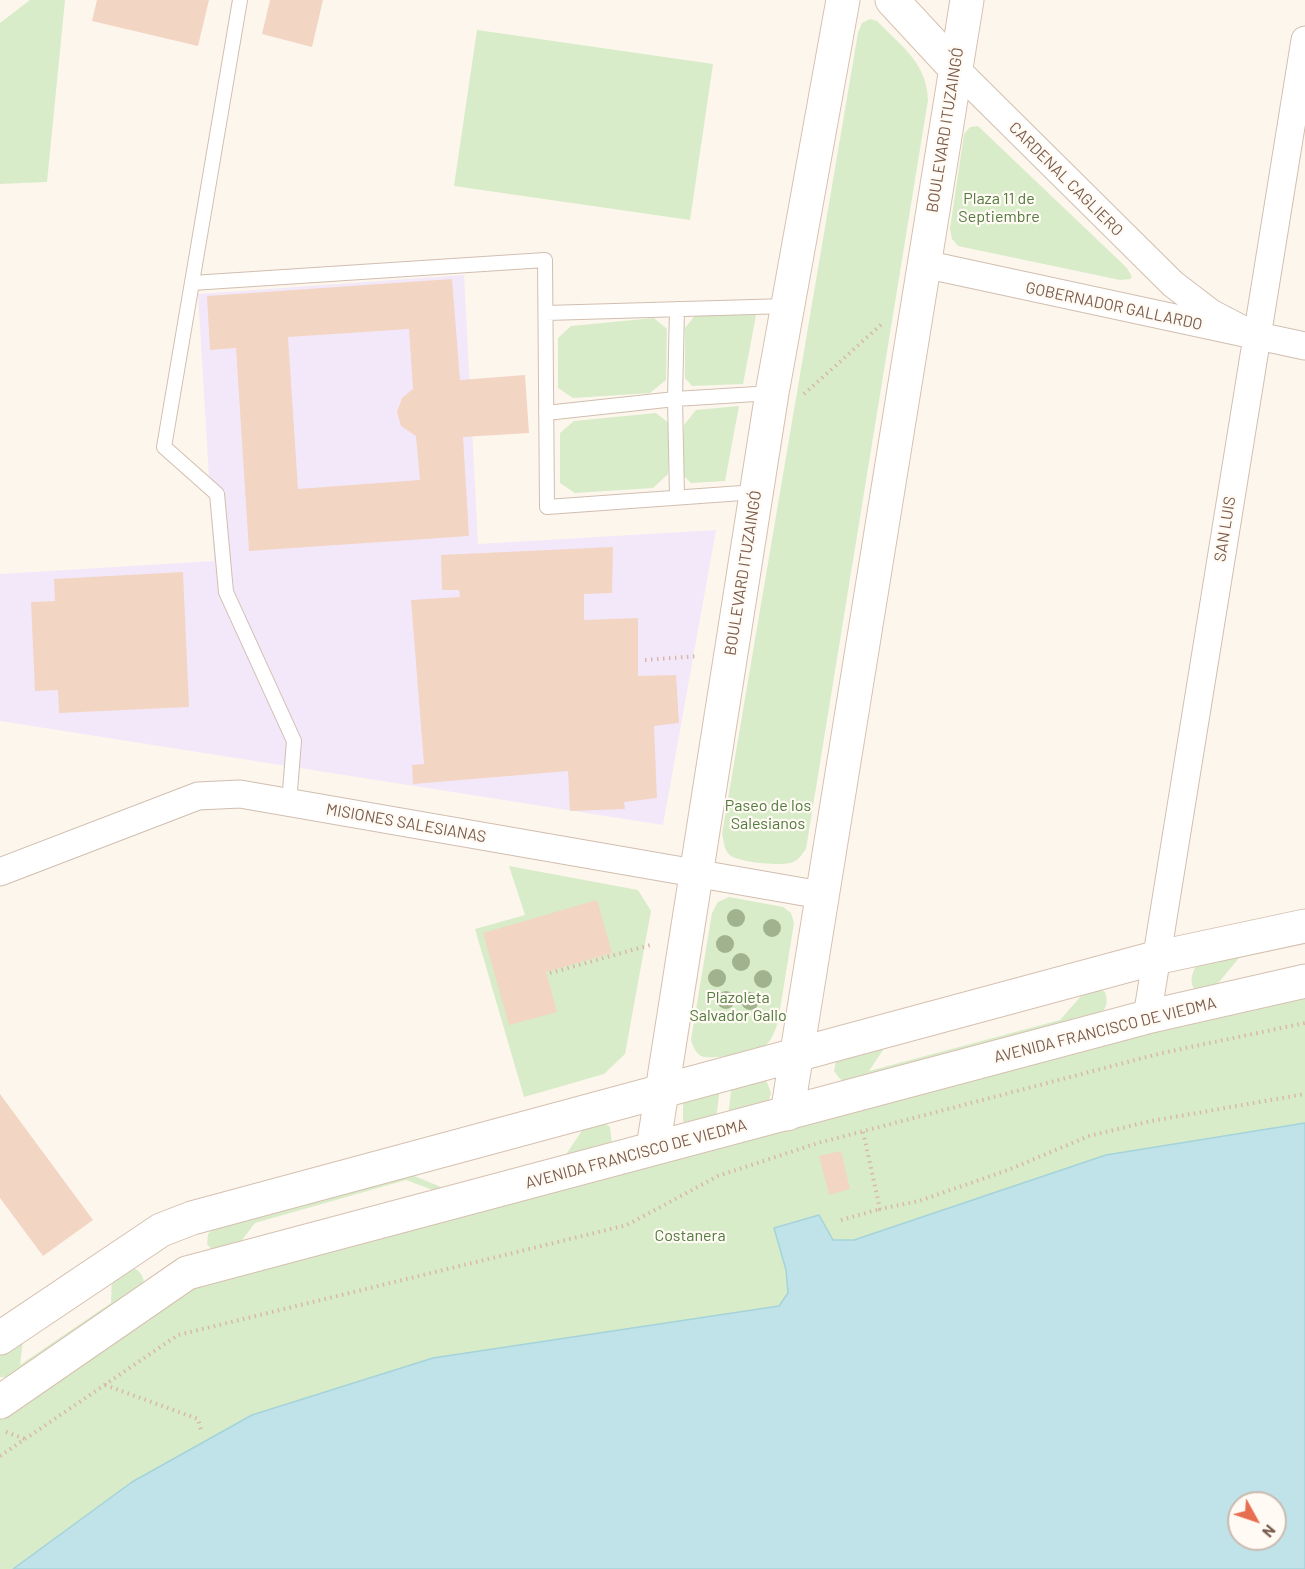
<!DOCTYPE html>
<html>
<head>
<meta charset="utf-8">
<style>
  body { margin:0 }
  #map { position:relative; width:1305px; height:1569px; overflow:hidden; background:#fdf6ec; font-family:Barlow,sans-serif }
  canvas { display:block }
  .north { position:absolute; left:1227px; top:1491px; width:60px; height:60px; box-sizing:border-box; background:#fffaf3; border:2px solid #cabbb1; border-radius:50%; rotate:130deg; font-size:16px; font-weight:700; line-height:24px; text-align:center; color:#7a5c4d }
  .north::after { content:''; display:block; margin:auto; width:21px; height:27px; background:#e76f51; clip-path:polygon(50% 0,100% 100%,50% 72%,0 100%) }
</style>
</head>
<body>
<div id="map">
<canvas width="1305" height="1569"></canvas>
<div class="north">N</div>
</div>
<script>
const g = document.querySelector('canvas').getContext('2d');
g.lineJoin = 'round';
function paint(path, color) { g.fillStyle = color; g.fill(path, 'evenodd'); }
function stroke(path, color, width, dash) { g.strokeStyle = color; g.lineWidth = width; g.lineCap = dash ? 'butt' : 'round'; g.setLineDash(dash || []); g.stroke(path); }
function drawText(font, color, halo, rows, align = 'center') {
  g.font = font + ' Barlow,sans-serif'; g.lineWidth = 4.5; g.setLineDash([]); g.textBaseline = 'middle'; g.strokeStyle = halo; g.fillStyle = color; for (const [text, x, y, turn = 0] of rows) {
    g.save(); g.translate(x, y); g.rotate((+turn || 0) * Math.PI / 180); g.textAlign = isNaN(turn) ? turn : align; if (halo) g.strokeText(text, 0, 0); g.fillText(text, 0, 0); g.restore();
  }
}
const education = new Path2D(`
  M464,275L478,544L716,530L663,825L0,721V574L214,561L198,294Z`);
const green = new Path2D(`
  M30,0H65L47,182L0,184V23Z
  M870,19L877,21C901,46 927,63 928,100L806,849C802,854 799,860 793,862C783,867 740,862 731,856C724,851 724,842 722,834L858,33L862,23Z
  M477,30L713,64L690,220L454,186Z
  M978,126L1127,268L1132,277L1130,279L1120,280L958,246L952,239L950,229L964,134L970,127Z
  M757,310L743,384L692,386L685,378V328L697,313Z
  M654,318L667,329L666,380L650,393L573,398L558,388V338L571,326Z
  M739,406L725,481L691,483L683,475L684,425L696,410Z
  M656,413L670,424L668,474L653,488L575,493L560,483V433L574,421Z
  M509,866L638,890L651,911L625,1054L604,1074L524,1097L475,929L525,915Z
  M729,897L783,907L791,913L794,923L778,1022C775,1030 773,1038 767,1044C757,1052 712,1061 701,1056C695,1052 693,1046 691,1040L712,913L718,902Z
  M1305,943L1239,958L1210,993C1185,995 1189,973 1201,959Z
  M1089,987H1097L1105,992C1109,1004 1106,1009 1097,1018L849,1084L840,1079L834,1071L836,1061L889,1041L869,1071L1060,1020Z
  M1305,993V1178L854,1240H832L819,1215L775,1228L786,1270L788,1294L780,1306L433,1358L252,1415L132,1482L13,1569H0V1416L193,1283Z
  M758,1077L767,1082L771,1093L768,1103L728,1116L732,1083Z
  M720,1087L716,1120L691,1127L683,1121V1102Z
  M603,1122L610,1127L612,1144L446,1195L406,1180L255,1223L233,1252H214L207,1244L208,1234L216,1226L407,1173L446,1189L565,1156L585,1126Z
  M126,1266C138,1269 143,1272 144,1284L12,1378L0,1377V1350L24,1334L20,1365L111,1303L112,1275Z`);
const water = new Path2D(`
  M1305,1123V1569H13L132,1482L252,1415L433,1358L779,1306L788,1293L786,1270L774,1228L819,1215L833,1240H854L1106,1155ZM1239,1503H1275V1539H1239Z`);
const building = new Path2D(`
  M97,0H209L198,46L92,21Z
  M270,0H323L312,47L262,34Z
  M452,279L460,380L525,375L529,433L463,437L469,536L249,551L236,348L210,350L207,296ZM409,329L413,389L402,398L397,412L401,426L416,436L420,480L298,489L288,337Z
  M613,547L612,593L584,594V620L638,618V676L676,675L679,723L654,726L657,798L624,802L625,809L570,811L568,771L413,784L412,765L424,764L411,600L460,597L459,590H442L441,555Z
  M183,572L189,707L59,713L58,690L35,691L31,602L55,601L54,579Z
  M597,900L612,953L546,972L557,1012L509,1025L483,933Z
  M0,1094L93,1220L43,1256L0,1198Z
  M841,1151L850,1189L829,1195L819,1156Z`);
const path = new Path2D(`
  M804,394L883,323
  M645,660L699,656
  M550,973L654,944
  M863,1132L880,1209L919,1201L1008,1170L1089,1136L1151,1121L1305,1094
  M841,1220L880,1209
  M105,1385L198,1419L202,1433
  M6,1432L25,1439
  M0,1456L178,1335L627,1225L718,1176L818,1143L1162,1053L1305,1023`);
const service = new Path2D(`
  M240,0L164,447L217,494L226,592L294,741L289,803
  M192,283L545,260L547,507L756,492
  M546,313L787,306
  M546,413L675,399L772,393
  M677,496L675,399L677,309`);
const minor = new Path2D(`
  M955,68L1173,284L1211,313L1257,337
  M924,264L1305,346
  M0,872L198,796L240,794L821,895
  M1147,1017L1305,40`);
const secondary = new Path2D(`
  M892,0L955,68
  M787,1114L967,0
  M653,1148L772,393L843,0
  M0,1338L161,1230L192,1218L1155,958L1305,926
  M0,1402L187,1273L1147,1017L1305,981`);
const trees = [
  [736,918],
  [772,928],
  [725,944],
  [741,962],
  [717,978],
  [763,979],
  [726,1000],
  [750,1001]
];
const streetNames = [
  ["BOULEVARD ITUZAINGÓ",945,130,-81],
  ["CARDENAL CAGLIERO",1066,179,45],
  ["GOBERNADOR GALLARDO",1114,306,12],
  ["SAN LUIS",1225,529,-81],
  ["BOULEVARD ITUZAINGÓ",743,573,-81],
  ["MISIONES SALESIANAS",406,823,10],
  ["AVENIDA FRANCISCO DE VIEDMA",1105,1030,-14],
  ["AVENIDA FRANCISCO DE VIEDMA",636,1154,-15]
];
const parkNames = [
  ["Plaza 11 de",999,199],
  ["Septiembre",999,217],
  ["Paseo de los",768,806],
  ["Salesianos",768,824],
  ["Plazoleta",738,998],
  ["Salvador Gallo",738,1016],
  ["Costanera",690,1236]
];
paint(education, '#f3e8fa');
paint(green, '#d8ecc9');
paint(water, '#bfe3e8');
stroke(water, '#a5d3da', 1.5);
paint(building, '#f3d5c3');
stroke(service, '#d1beb0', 16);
stroke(minor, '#d1beb0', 29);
stroke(secondary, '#d6c0b0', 35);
stroke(path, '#d9b8a5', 4, [1.5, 4.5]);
stroke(service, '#fff', 14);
stroke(minor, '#fff', 27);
stroke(secondary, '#fff', 33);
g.fillStyle = '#a0b28e';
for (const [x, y] of trees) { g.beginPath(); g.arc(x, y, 9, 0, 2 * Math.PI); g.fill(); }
drawText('16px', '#7a5c4d', '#fffaf3', streetNames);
drawText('16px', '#537a41', '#fffaf3', parkNames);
</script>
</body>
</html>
